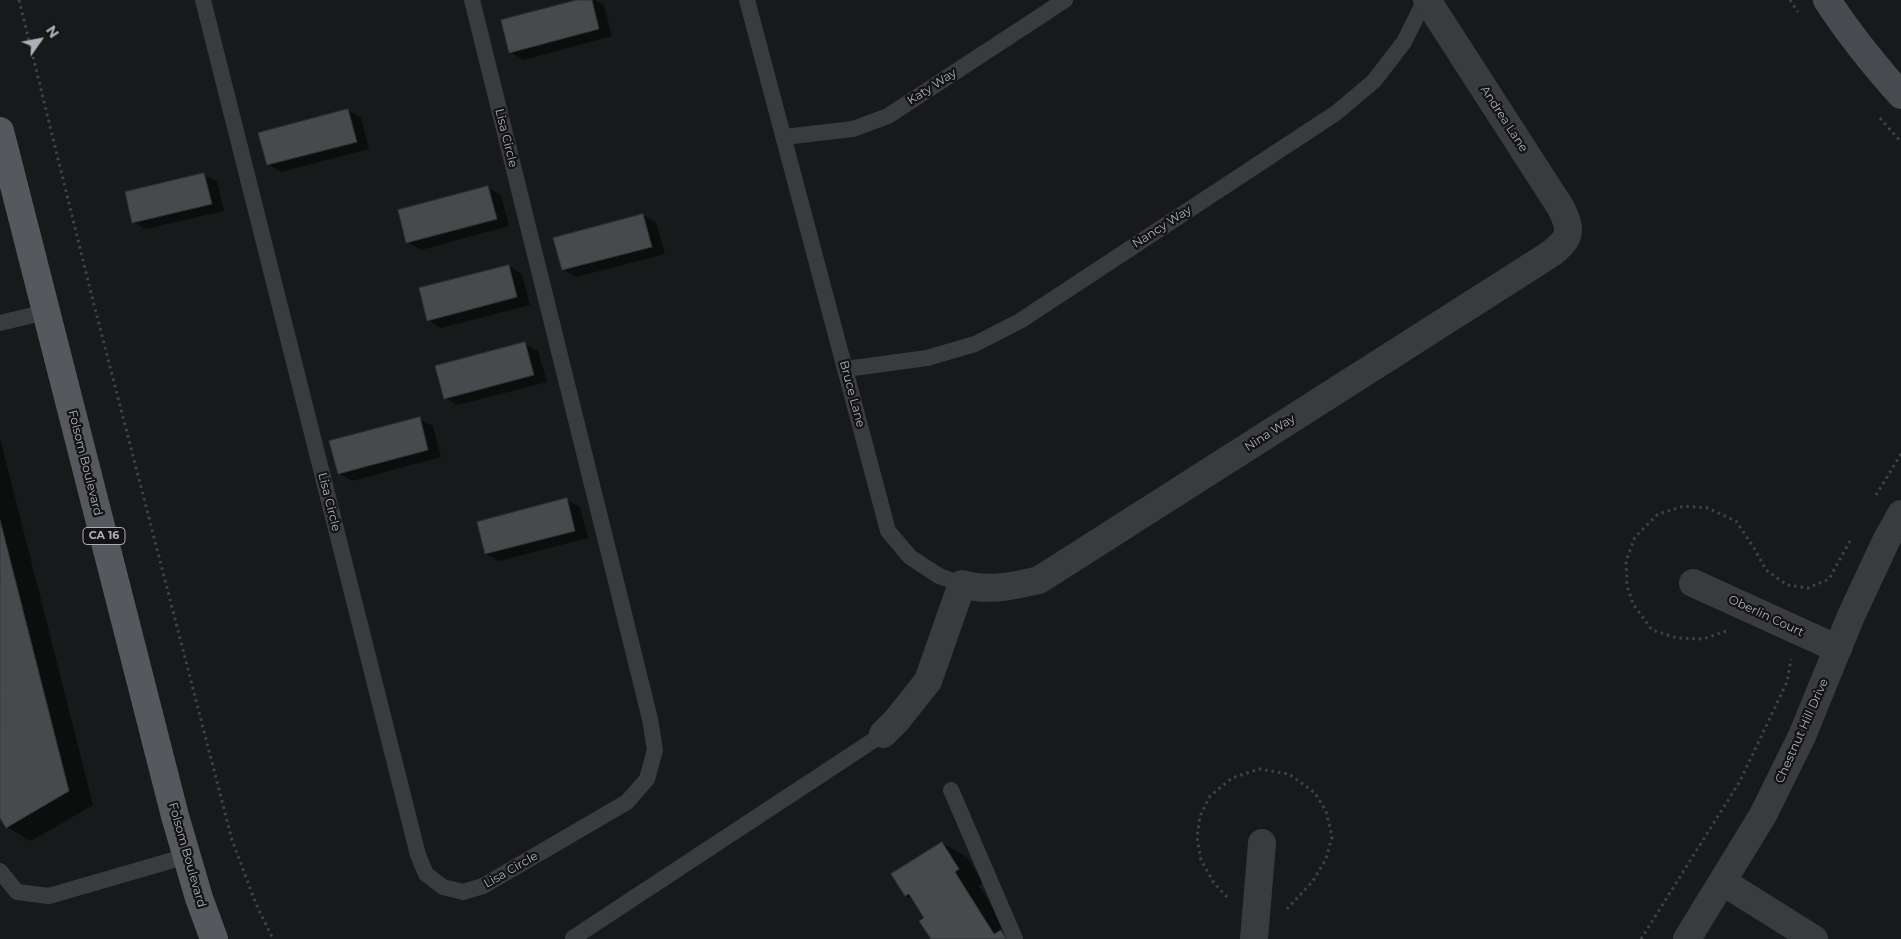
<!DOCTYPE html>
<html>
<head>
<meta charset="utf-8">
<style>
  body { margin:0 }
  #map { position:relative; width:1901px; height:939px; overflow:hidden; background:#18191a; font-family:Montserrat,sans-serif }
  canvas { display:block }
  .north { position:absolute; left:15px; top:15px; width:50px; height:50px; -webkit-text-stroke:4px #131315; paint-order:stroke; rotate:57deg; font-size:14px; font-weight:700; line-height:20px; text-align:center; color:#abb1b9 }
  .north::after { content:''; display:block; margin:auto; width:18px; height:22px; background:#abb1b9; clip-path:polygon(50% 0,100% 100%,50% 72%,0 100%) }
</style>
</head>
<body>
<div id="map">
<canvas width="1901" height="939"></canvas>
<div class="north">N</div>
</div>
<script>
const g = document.querySelector('canvas').getContext('2d');
g.lineJoin = 'round';
function paint(path, color) { g.fillStyle = color; g.fill(path, 'evenodd'); }
function stroke(path, color, width, dash) { g.strokeStyle = color; g.lineWidth = width; g.lineCap = dash ? 'butt' : 'round'; g.setLineDash(dash || []); g.stroke(path); }
function drawText(font, color, halo, rows, align = 'center') {
  g.font = font + ' Montserrat,sans-serif'; g.lineWidth = 4.5; g.setLineDash([]); g.textBaseline = 'middle'; g.strokeStyle = halo; g.fillStyle = color; for (const [text, x, y, turn = 0] of rows) {
    g.save(); g.translate(x, y); g.rotate((+turn || 0) * Math.PI / 180); g.textAlign = isNaN(turn) ? turn : align; if (halo) g.strokeText(text, 0, 0); g.fillText(text, 0, 0); g.restore();
  }
}
const shadow = new Path2D(`
  M582,0H594L604,5L612,36L524,60L510,52Z
  M348,110L361,118L369,149L281,172L268,164Z
  M204,175L217,182L224,211L146,229L133,222Z
  M488,188L501,195L509,226L421,250L408,242Z
  M643,215L656,223L665,254L576,277L563,270Z
  M509,266L522,274L530,305L441,328L428,320Z
  M525,344L538,351L547,382L458,405L445,398Z
  M420,419L433,426L441,457L352,481L339,473Z
  M0,438L93,805L31,841L7,827L0,815Z
  M567,500L580,507L588,538L499,561L486,554Z
  M942,843L967,857L983,883L979,886L1011,937L1014,939H932L926,918L914,901L905,895Z`);
const building = new Path2D(`
  M577,0H592L599,29L509,53L501,20Z
  M348,109L357,142L267,165L258,133Z
  M204,173L212,204L132,223L125,192Z
  M488,186L497,219L406,243L398,210Z
  M643,214L652,247L562,270L553,238Z
  M509,265L517,297L427,321L419,288Z
  M525,342L534,375L444,399L435,366Z
  M420,417L428,450L338,474L329,441Z
  M567,498L575,531L485,554L477,522Z
  M0,520L69,791L6,828L0,818Z
  M942,842L959,869L955,872L994,934L1001,930L1006,939H931L919,921L924,918L909,894L905,896L891,874Z`);
const path = new Path2D(`
  M19,0L91,293L232,840L256,904L273,939
  M1790,0L1798,12
  M1880,118L1901,142
  M1876,495L1901,454
  M1726,631L1703,639L1677,638L1652,630L1633,604L1627,585L1626,561L1635,537L1658,514L1684,506L1708,508L1736,521L1754,548L1766,570L1787,585L1808,588L1829,579L1850,541
  M1227,897L1214,883L1201,860L1197,837L1200,816L1210,796L1232,778L1259,769L1289,774L1315,793L1326,811L1332,837L1326,859L1313,881L1287,909
  M1641,939L1740,781L1787,682L1791,659`);
const lane = new Path2D(`
  M203,0L418,855L426,874L443,887L463,892L483,886L627,802L647,779L655,750L650,719L472,0
  M747,0L888,531L910,557L939,576L962,584
  M784,137L853,129L888,116L1065,0
  M0,323L46,312
  M846,369L927,358L975,344L1020,321L1336,113L1374,81L1404,42L1425,0
  M951,790L1015,939
  M0,871L17,892L49,896L187,856
  M573,938L883,734`);
const street = new Path2D(`
  M1693,583L1838,649
  M883,734L897,720L928,681L962,584C988,592 1014,586 1039,580L1552,253C1571,237 1572,231 1561,208L1427,0
  M1723,882L1814,939
  M1254,939L1262,843
  M1687,939L1763,815L1802,736L1851,616L1886,541L1901,514`);
const secondary = new Path2D(`
  M1827,0C1849,34 1874,65 1901,95`);
const primary = new Path2D(`
  M0,131L175,816L199,898L214,939`);
const shields = [
  [104,536,42]
];
const shieldNames = [
  ["CA 16",104,536]
];
const streetNames = [
  ["Katy Way",932,87,-33],
  ["Andrea Lane",1504,119,57],
  ["Lisa Circle",506,138,76],
  ["Nancy Way",1162,227,-33],
  ["Bruce Lane",852,394,75],
  ["Nina Way",1270,433,-33],
  ["Folsom Boulevard",85,463,76],
  ["Lisa Circle",329,502,76],
  ["Oberlin Court",1766,616,25],
  ["Chestnut Hill Drive",1802,731,-66],
  ["Folsom Boulevard",187,855,74],
  ["Lisa Circle",511,870,-30]
];
paint(shadow, '#0007');
paint(building, '#47494d');
stroke(building, '#323336', 1);
stroke(path, '#3f4246', 3, [2.5, 4]);
stroke(lane, '#393b3f', 16);
stroke(street, '#393b3f', 28);
stroke(secondary, '#484a4f', 28);
stroke(primary, '#56585e', 28);
for (const [x, y, w] of shields) { const box = new Path2D(); box.roundRect(x - w / 2, y - 8.5, w, 17, 4); g.fillStyle = '#131315'; g.fill(box); stroke(box, '#abb1b9', 1); }
drawText('bold 11px', '#abb1b9', null, shieldNames);
drawText('12px', '#abb1b9', '#131315', streetNames);
</script>
</body>
</html>
